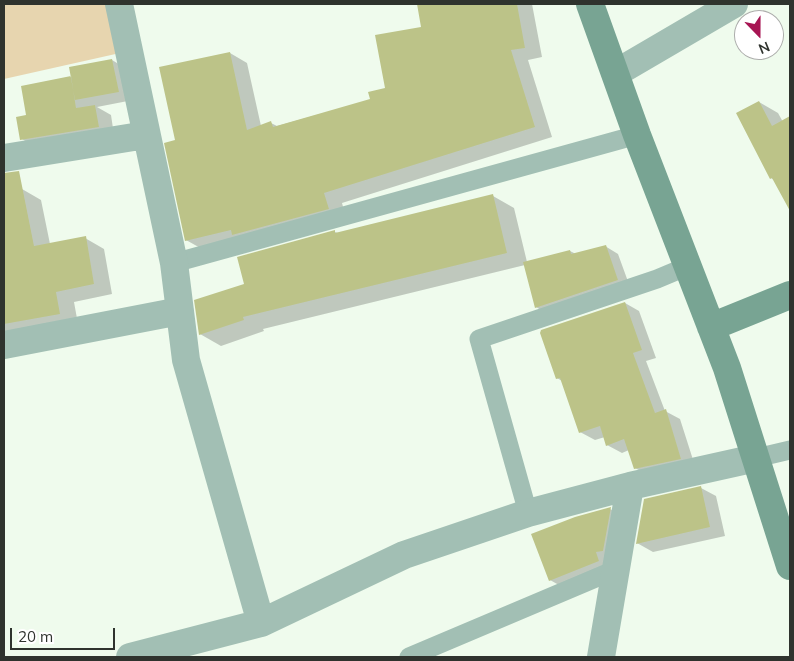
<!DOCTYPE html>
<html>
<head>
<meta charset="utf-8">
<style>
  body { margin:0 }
  #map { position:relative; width:794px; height:661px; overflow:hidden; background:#effbed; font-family:Mulish,sans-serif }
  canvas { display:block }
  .frame { position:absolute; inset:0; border:5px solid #2f332e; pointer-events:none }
  .north { position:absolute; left:734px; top:10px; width:50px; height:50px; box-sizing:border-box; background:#fff; border:1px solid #acadab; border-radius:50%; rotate:158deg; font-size:14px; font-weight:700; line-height:20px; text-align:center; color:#2f332e }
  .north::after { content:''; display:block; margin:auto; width:18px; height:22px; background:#a71553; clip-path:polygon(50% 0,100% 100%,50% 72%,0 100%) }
  .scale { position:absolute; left:10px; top:628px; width:105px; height:22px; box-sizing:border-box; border:2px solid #2f332e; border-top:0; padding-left:6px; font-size:15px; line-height:18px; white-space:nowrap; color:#2f332e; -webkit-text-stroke:4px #fff; paint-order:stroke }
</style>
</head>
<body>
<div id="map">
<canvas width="794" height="661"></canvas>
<div class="frame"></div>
<div class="north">N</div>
<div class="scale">20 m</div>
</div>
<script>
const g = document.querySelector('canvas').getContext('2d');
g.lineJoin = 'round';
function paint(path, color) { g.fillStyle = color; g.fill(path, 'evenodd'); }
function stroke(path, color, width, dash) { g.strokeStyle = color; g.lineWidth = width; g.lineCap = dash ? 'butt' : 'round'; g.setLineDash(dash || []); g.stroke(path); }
const green = new Path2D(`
  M4,4H111L120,53L4,79Z`);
const shadow = new Path2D(`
  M418,4H532L542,57L528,60L552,137L342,203L346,218L204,250L186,240L176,141L230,53L247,63L261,126L271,123L277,126L371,100L386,89L423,28Z
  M112,60L127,69L133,100L97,107L111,115L114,135L37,148L22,139L28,116L71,77Z
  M759,102L778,113L783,122L785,121L790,124V208L774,180L771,178Z
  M22,189L41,200L50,244L85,238L104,249L112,294L74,302L78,324L4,338V193Z
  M493,196L514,208L527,262L570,251L576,254L605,246L618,254L630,287L549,315L536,307L525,265L263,329L264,331L221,346L200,334L245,285L335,232L338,233Z
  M625,303L639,311L656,358L646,361L665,411L680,419L695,466L650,476L635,468L629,450L622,453L607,445L605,437L595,440L580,432L562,381L557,378Z
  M701,488L716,496L725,536L653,552L637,543Z
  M610,509L625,517L610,561L566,589L550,580Z`);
const building = new Path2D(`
  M417,4H517L525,48L511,50L535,127L324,193L329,209L232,235L231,230L185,241L164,143L175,140L159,67L230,52L247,130L271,121L273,127L370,99L368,92L385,88L375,35L421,27Z
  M112,59L119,92L75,100L69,67Z
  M71,76L76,108L95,105L99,127L20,140L16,117L26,115L21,86Z
  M759,101L772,126L790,116V211L772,178L770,179L736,113Z
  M19,171L34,246L86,236L94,284L56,292L60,314L4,324V173Z
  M493,194L507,253L243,317L244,320L199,335L194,300L244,284L237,257L335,230V233Z
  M606,245L618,280L535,308L523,262L570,250L571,254Z
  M625,302L642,350L633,353L655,413L666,409L681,459L634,469L624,439L606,446L600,426L579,433L560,378L556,379L540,333L541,330Z
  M701,486L710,527L636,544L644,499Z
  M611,507L603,551L596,552L599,561L549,581L531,534L575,517Z`);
const lane = new Path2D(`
  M174,263L637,135
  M756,458L790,450
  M528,513L479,339L657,279L688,266
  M409,657L617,569`);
const street = new Path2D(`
  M119,4L174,263L186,360L261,623
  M616,73L734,4
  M4,158L146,135
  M4,345L180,311
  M130,657L261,623L404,555L528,513L630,486L756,458
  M601,657L630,486`);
const secondary = new Path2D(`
  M590,4L637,135L727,368L790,566
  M711,327L790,295`);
paint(green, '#e7d5af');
paint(shadow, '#0003');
paint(building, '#bcc388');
stroke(lane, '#a2bfb4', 19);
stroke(street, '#a2bfb4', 28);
stroke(secondary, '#78a493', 28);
</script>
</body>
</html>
